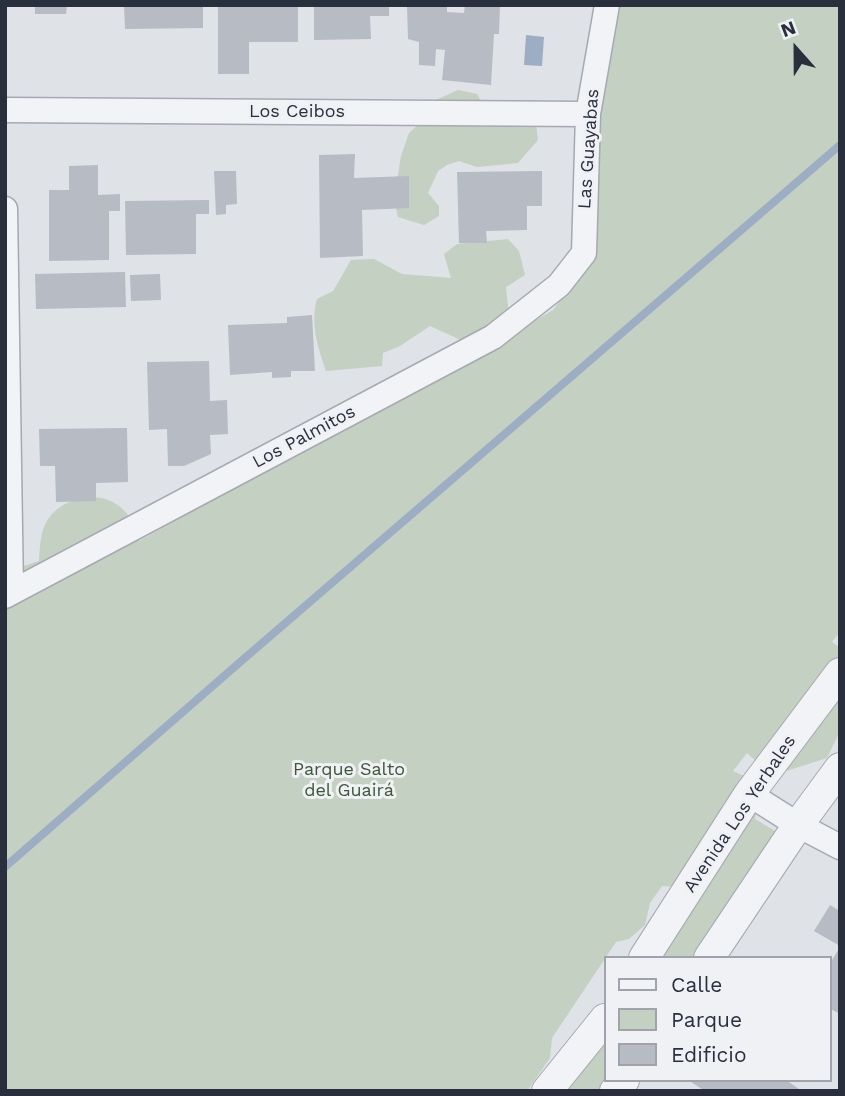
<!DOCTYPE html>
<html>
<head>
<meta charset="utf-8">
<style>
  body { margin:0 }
  #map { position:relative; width:845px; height:1096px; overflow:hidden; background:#dfe2e7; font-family:"Work Sans",sans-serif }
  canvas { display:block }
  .frame { position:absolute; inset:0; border:7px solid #292f3d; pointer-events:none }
  .legend { position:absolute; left:604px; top:956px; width:228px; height:126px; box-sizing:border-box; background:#eff1f5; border:2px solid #a0a3ab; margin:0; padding:9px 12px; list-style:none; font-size:21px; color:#292f3d }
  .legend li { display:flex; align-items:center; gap:14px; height:35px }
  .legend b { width:35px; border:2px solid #a0a3ab }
  .north { position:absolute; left:761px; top:14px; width:70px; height:70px; -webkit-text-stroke:5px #eff1f5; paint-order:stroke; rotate:339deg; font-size:19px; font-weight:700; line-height:28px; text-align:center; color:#292f3d }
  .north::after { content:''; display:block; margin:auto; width:24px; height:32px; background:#292f3d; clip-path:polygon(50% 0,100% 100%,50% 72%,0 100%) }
</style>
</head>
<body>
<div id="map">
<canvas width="845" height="1096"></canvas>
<div class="frame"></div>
<ul class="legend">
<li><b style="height:9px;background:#f2f3f6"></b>Calle</li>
<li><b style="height:19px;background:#c4d0c1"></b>Parque</li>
<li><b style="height:19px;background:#b7bbc4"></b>Edificio</li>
</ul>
<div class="north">N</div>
</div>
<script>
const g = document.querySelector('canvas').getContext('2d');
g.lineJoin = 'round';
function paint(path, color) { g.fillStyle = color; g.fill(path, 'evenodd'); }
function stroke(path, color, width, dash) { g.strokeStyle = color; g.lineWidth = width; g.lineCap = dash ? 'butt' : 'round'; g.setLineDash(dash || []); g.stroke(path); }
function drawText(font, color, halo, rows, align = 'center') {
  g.font = font + ' "Work Sans",sans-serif'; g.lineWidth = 6; g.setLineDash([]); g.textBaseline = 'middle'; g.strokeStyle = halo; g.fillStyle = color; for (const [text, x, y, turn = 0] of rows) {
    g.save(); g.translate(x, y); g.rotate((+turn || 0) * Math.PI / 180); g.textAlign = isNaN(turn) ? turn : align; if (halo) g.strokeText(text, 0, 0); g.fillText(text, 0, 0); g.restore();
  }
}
const green = new Path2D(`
  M603,5H840V632L832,642L840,648V731L827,758L786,771L765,769L747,753L733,771L746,777L758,795L755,819L780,834L696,958H661L714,878L702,876L684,887L662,886L650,903L645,925L629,939L616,942L552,1038L550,1058L527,1091H5V572L39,561C40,547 40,529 49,518C55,509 66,502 76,500C108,490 133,509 139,541L375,410L463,341L430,326L400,346L383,353L382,366L326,371C318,348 310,323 317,299L333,291L351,260L374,259L402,274L451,278L444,254L457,244L508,239L519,251L525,275L506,287C507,304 511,318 510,335L553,310L574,281Z
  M458,90L477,94L485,108L536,125L538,140L518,163L477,167L459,161L447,165L438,171L428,193L439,206V216L424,225L398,217L394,199L401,156L409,133L422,121L427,104Z
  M605,1037V1080L602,1091H561Z`);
const water = new Path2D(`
  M526,35L544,37L542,66L524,65Z`);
const stream = new Path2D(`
  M5,867L239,663L840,145`);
const building = new Path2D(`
  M35,5H67L66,14H35Z
  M124,5H203V28L125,29Z
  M218,5H298V42H249V74H218Z
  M314,5H389V16H370L371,39L314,40Z
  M407,5H447V12L464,13L465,5H500L499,34H494L491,85L442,80L445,50L436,49L435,66L419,65V42L408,39Z
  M355,154L354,178L409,176V208L362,210L363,256L320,258L319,155Z
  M98,165V195L120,194V211H109V260L49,261V190H69V166Z
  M214,171H236L237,204L226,205V214L216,215Z
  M542,171V206H527V230L486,231L487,243H459L457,172Z
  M209,200V214H196V254L126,255L125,201Z
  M125,272L126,307L36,309L35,274Z
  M160,274L161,300L131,301L130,275Z
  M312,315L315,371H291V377L272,378V372L230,375L228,325L287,323V317Z
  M209,361L210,401L227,400L228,434L210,435L211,454L184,466H168L167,429L149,430L147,362Z
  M127,428L128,482L96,483V501L56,502L55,466H40L39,429Z
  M830,905L840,911V946L814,931Z
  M840,947V1014L829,1008V965Z
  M688,1080H786L802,1091H705Z`);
const minor = new Path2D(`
  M5,110L588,114
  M5,209L11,592
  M5,596L493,337L559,285L584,253L588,114L607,5
  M749,794L798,825L840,847`);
const tertiary = new Path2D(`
  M644,958L749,794L840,673
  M709,958L798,825L840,768
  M547,1091L605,1019
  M615,1091L624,1080`);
const streetNames = [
  ["Los Ceibos",297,112],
  ["Las Guayabas",589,149,-86],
  ["Los Palmitos",304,437,-28],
  ["Avenida Los Yerbales",740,814,-56]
];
const parkNames = [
  ["Parque Salto",349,770],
  ["del Guairá",349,791]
];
paint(green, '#c4d0c1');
paint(water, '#9daec4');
stroke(stream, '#9daec4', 8);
paint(building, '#b7bbc4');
stroke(minor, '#a5a9b1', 27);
stroke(tertiary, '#a5a9b1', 32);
stroke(minor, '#f2f3f6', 24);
stroke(tertiary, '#f2f3f6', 30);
drawText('18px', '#292f3d', '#eff1f5', streetNames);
drawText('18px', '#3c5838', '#eff1f5', parkNames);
</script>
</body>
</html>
